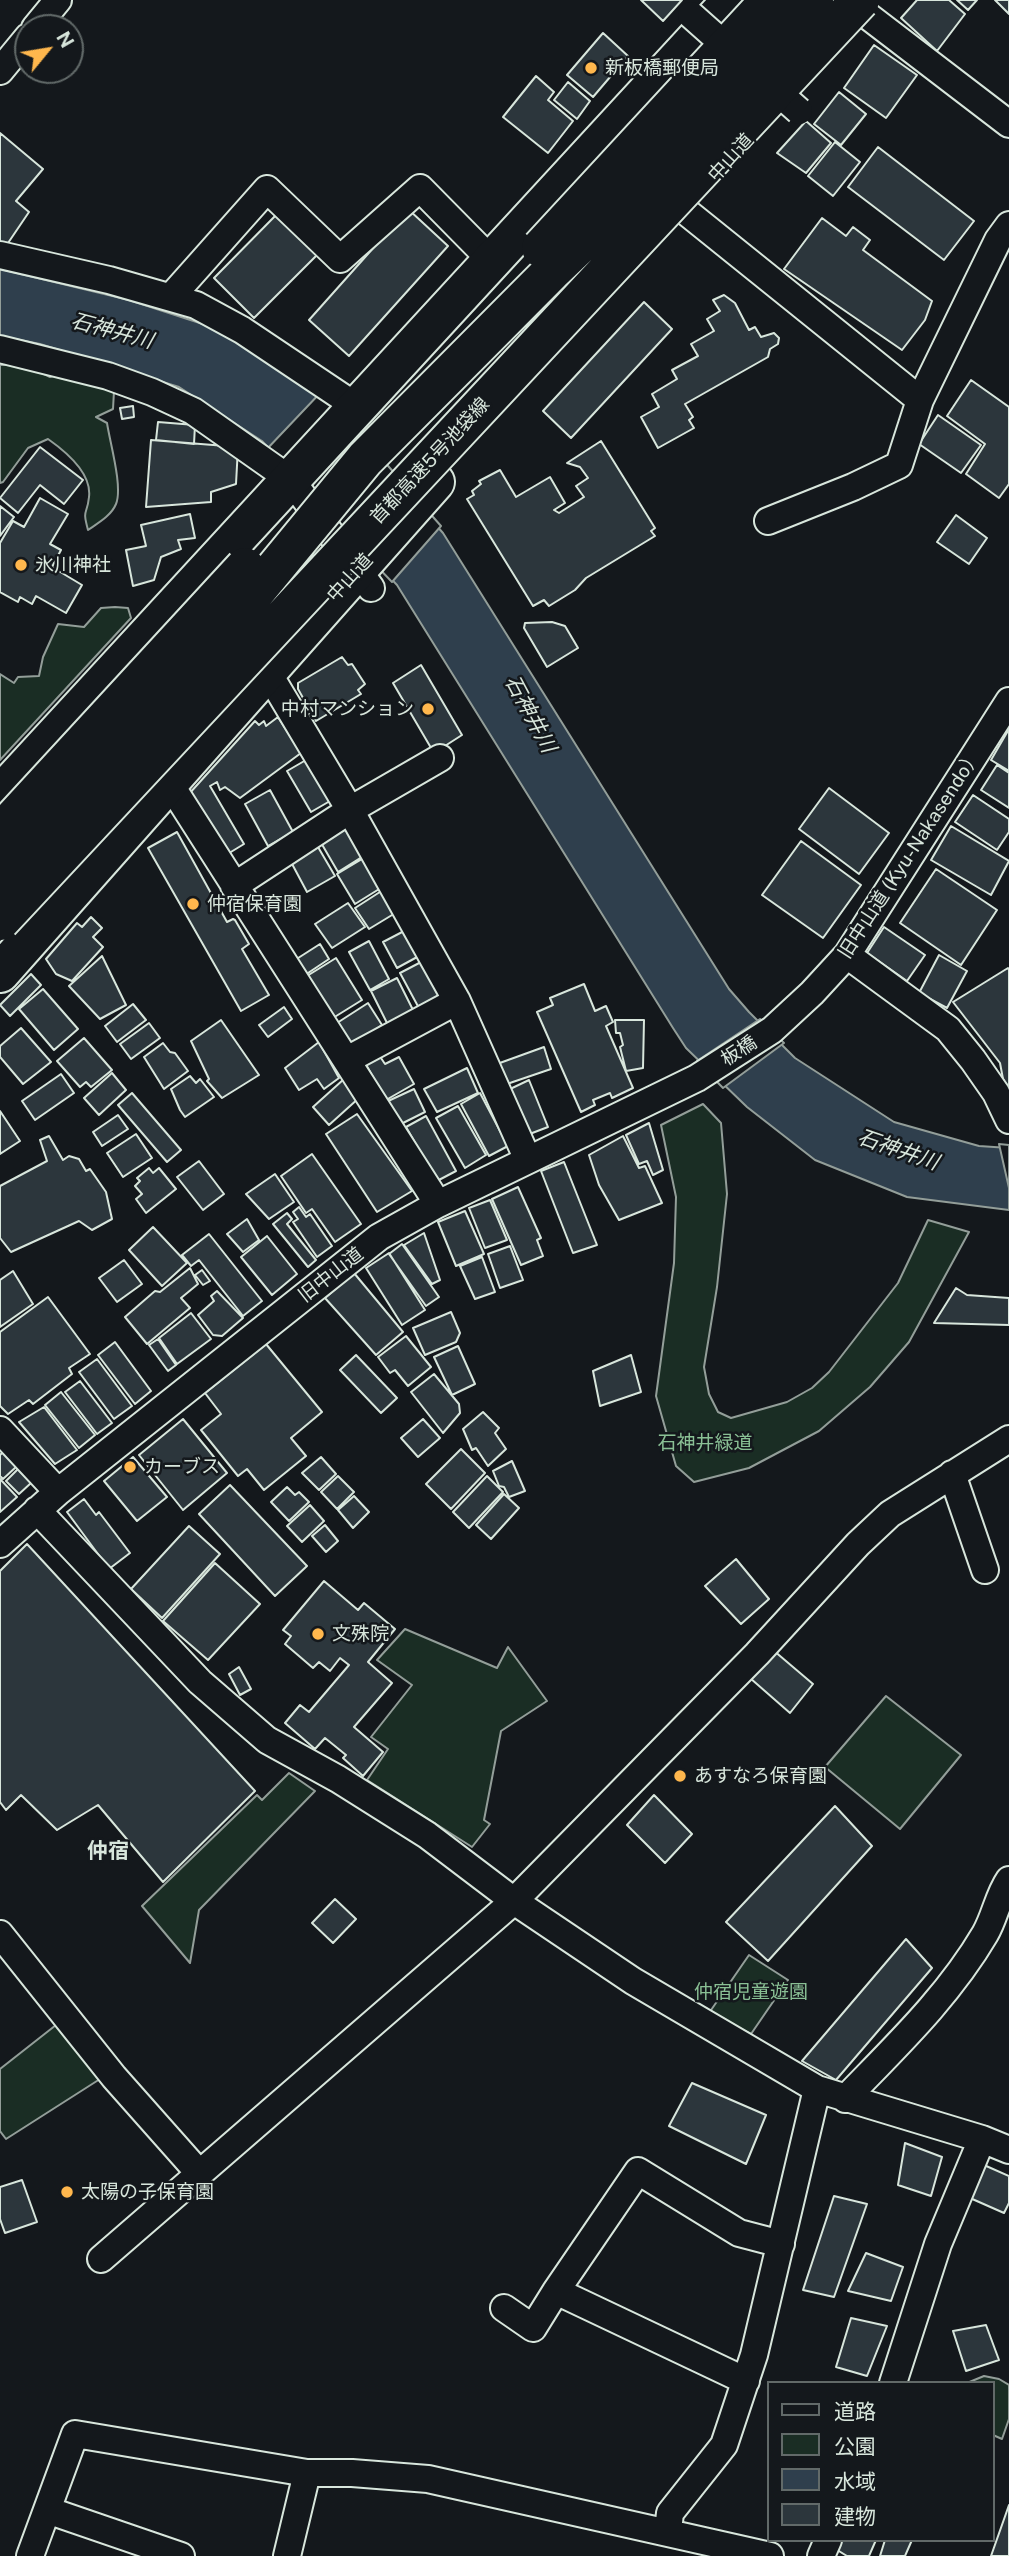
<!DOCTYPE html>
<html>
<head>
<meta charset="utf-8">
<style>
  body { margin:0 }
  #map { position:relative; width:1009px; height:2556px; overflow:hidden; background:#14181c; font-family:"Public Sans","Noto Sans JP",sans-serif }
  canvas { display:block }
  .legend { position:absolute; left:767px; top:2381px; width:228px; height:161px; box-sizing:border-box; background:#14181c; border:2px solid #626a69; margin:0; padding:9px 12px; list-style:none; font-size:21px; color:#d8e6dc }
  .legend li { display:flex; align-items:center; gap:14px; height:35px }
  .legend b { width:35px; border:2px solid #626a69 }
  .north { position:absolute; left:14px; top:14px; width:70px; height:70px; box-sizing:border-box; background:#14181c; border:2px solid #626a69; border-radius:50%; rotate:60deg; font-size:19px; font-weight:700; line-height:28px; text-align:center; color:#d8e6dc }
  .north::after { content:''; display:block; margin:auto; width:24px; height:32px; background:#ffb74d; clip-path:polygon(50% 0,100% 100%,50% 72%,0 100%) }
</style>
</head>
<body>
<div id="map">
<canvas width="1009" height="2556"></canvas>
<ul class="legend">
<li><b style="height:9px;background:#14181c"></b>道路</li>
<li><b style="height:19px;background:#1a2d24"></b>公園</li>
<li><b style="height:19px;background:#2f3f4d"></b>水域</li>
<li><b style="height:19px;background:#2c363c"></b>建物</li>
</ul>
<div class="north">N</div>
</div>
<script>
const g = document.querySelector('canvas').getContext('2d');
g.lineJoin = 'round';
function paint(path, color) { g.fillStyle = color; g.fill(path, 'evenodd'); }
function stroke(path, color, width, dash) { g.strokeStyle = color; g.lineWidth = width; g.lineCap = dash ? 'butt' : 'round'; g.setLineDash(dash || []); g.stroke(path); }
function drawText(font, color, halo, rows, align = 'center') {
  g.font = font + ' "Public Sans","Noto Sans JP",sans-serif'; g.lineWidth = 5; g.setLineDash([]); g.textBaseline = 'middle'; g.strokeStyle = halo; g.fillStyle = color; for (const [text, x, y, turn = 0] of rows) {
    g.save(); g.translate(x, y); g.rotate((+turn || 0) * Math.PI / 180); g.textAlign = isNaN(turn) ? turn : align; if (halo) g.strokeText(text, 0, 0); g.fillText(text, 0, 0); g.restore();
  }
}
const green = new Path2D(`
  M24,364L50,377L56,375L114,391L113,409L96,417L107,423C110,443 123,487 116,504C111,516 98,523 88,530C82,508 87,516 89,497C92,473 65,451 48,439L28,448L3,482L0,483V365Z
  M115,607L128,608L131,618L0,760V674L14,683L18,677L39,676L43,657L58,624L84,627L101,608Z
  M703,1104L721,1123L727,1194L717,1287L704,1367L709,1394L718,1412L731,1418L787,1402L812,1388L829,1372L898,1283L928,1220L969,1232L909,1342L870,1387L819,1431L749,1468L694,1482L676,1466L656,1396L674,1263L676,1197L661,1125Z
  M405,1629L497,1668L508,1647L547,1701L501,1731L484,1820L490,1824L472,1847L367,1780L388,1749L371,1737L412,1685L377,1660Z
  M886,1696L961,1755L900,1829L825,1767Z
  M289,1773L315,1791L199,1910L190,1963L142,1906L257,1795L262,1800Z
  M749,1955L788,1980L751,2034L709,2013Z
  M56,2025L100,2079L6,2139L0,2131V2069Z
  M984,2376L999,2379L1009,2385V2419L1002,2439L993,2435V2383H967Z`);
const water = new Path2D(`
  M0,269L129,300L215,328L311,384L443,533L729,989L749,1012L795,1058L894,1122L979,1146L1009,1148V1210L907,1197L815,1160L747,1107L686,1048L673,1028L397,585L262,441L179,387L40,344L0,336Z`);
const pier = new Path2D(`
  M322,391L441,526L392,582L266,450Z
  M760,1019L784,1043L723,1088L697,1061Z
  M999,1144L1009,1145V1188Z`);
const building = new Path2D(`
  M641,0H682L663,21Z
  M917,0H949L965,14L937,51L901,18Z
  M957,0H977L968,10Z
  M995,0H1009V14Z
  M603,33L628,56L593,97L567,75Z
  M874,45L917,75L886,118L844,88Z
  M536,76L554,92L548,100L573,121L548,153L503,117Z
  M568,82L590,101L577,119L554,100Z
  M839,92L866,114L841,145L814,124Z
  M806,121L831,143L806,173L777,153Z
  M0,133L43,169L16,201L29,212L6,246L0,244Z
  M835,142L860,162L833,196L808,176Z
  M878,147L974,221L944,260L848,187Z
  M408,209L448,246L349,356L309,320Z
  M279,212L319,253L254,318L214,278Z
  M822,218L846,236L853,227L870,240L863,250L932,301L925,320L902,350L784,269Z
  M724,295L735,303L749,330L755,327L761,337L774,333L779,338L778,344L770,349L768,357L685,404L693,417L689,420L694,428L658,448L641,417L659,407L652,394L677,379L672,370L698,356L691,344L714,331L707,319L720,311L713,300Z
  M644,302L672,329L571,438L543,411Z
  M971,380L1009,407V484L999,498L966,474L985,444L947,416Z
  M133,406L134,417L122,419L120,408Z
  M938,415L981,445L961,473L919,444Z
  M158,422L195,425L194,444L156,440Z
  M151,440L238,447L236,484L211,492V502L146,507Z
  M601,441L655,528L651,531L655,536L586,578L575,590L549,606L544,600L533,606L467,499L474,495L472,491L481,484L479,481L500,470L516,497L550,477L565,503L554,510L559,513L584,497L576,486L588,478L580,467L567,463Z
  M40,447L83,480L64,504L40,485L18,513L0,498Z
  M40,498L68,514L50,544L61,550L52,567L82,585L66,613L36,596L32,604L20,597L18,602L0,592V543L13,521L24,527Z
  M0,506L14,517L0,536Z
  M190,514L195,538L178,540L181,549L161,557L154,580L133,586L126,550L146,546L141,525Z
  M956,515L987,538L969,564L937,542Z
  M552,622L565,626L578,648L547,667L524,628L525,623Z
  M342,657L348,665L352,664L365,684L358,690L361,694L316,721L298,689V683Z
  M421,665L462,735L434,753L393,683Z
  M278,717L301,753L240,798L225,787L220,790L217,782L210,786L244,844L221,858L188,795L255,721L259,725L264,721L266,726Z
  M1009,729V771L991,760Z
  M306,760L330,801L311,812L287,771Z
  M997,765L1009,773V808L981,790Z
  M829,788L889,833L859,874L799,829Z
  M270,790L293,832L268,846L245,804Z
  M973,795L1009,819V832L997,850L955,822Z
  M347,825L365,855L338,872L320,841Z
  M951,826L1009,861L991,895L931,860Z
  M177,832L227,922L233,919L235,920L249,944L242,949L269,995L241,1011L148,848Z
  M801,841L861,885L823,938L762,895Z
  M318,847L335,876L307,892L291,862Z
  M367,856L384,886L355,904L337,874Z
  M936,869L997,910L961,965L900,923Z
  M383,890L397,912L369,929L355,908Z
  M348,903L365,927L332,948L315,924Z
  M91,917L102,928L93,937L103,947L72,981L56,974L46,959L77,923L82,927Z
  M884,927L925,955L907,981L867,953Z
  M406,930L419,956L397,968L383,942Z
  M369,941L389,979L370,990L349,952Z
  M320,944L329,959L305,975L295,960Z
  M939,955L967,971L947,1008L919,993Z
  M102,956L126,1005L100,1019L69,986Z
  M336,958L362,1000L333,1018L307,976Z
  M423,961L443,997L420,1010L400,973Z
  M1008,968L1009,970V1090L1003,1079L1000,1063L953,1002Z
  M31,974L41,985L10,1016L0,1005Z
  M397,978L414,1012L388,1025L371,991Z
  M584,984L595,1011L606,1006L613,1022L606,1026L633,1088L612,1098L610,1093L593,1100L595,1105L581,1112L537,1012L553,1005L550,998Z
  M43,989L78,1029L54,1050L19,1009Z
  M368,1003L382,1025L352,1046L337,1023Z
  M133,1004L146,1020L117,1042L105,1026Z
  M284,1007L292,1019L268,1037L259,1025Z
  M221,1020L259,1075L222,1098L207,1081L209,1079L191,1041Z
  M615,1020H644L643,1068L626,1071L620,1047L623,1045L620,1033H616Z
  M149,1023L160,1038L131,1059L120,1044Z
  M21,1028L51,1062L23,1084L0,1057V1046Z
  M84,1038L112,1070L91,1087L86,1082L80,1087L57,1061Z
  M319,1042L339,1078L324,1089L317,1079L299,1090L285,1068Z
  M163,1043L170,1052L175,1053L188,1071L164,1089L144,1057Z
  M544,1047L551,1069L504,1085L497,1064Z
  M379,1055L385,1064L399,1057L414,1084L386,1100L365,1063Z
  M467,1068L478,1093L437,1112L424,1089Z
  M112,1073L126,1090L99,1115L84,1098Z
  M61,1074L74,1093L35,1120L22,1101Z
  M190,1076L196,1083L200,1079L214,1097L185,1117L180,1110L171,1089Z
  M344,1079L360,1097L329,1125L313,1107Z
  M529,1080L548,1127L527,1135L508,1090Z
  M414,1089L425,1112L399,1125L386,1102Z
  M132,1093L181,1150L167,1162L118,1105Z
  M480,1093L508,1146L489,1156L461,1104Z
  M458,1106L486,1155L465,1168L436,1118Z
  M0,1111L20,1141L0,1154Z
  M357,1114L412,1191L377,1212L326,1134Z
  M118,1115L128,1129L102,1146L93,1132Z
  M426,1116L456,1171L437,1181L406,1127Z
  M649,1123L663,1170L653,1175L647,1161L639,1164L626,1135Z
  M136,1134L152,1158L123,1177L107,1153Z
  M49,1136L63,1160L69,1156L79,1159L86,1171L90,1169L106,1192L112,1219L92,1230L79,1221L11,1252L0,1238V1186L47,1161L40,1140Z
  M623,1136L639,1168L645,1166L662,1203L619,1220L599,1185L589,1155Z
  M312,1154L361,1224L335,1242L312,1209L306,1213L281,1176Z
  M199,1161L224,1194L203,1210L177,1177Z
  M564,1162L597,1245L573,1253L541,1171Z
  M149,1168L153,1173L159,1168L176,1189L146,1213L136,1199L142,1194L135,1186L140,1181L137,1178Z
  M275,1174L294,1202L269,1219L246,1194Z
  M518,1187L541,1238L537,1240L543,1256L521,1265L492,1199Z
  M490,1200L507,1240L485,1248L469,1208Z
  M299,1207L306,1217L310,1214L332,1246L317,1257L293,1222L298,1219L293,1212Z
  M465,1211L484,1254L456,1266L438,1222Z
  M287,1213L292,1219L287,1224L316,1260L308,1267L273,1224Z
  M247,1219L259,1240L243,1252L227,1234Z
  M153,1227L187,1263L162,1286L129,1250Z
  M424,1233L440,1280L432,1284L404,1245Z
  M209,1234L262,1301L243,1316L199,1260L191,1266L182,1255Z
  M267,1236L297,1274L272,1295L241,1257Z
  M402,1244L439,1297L426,1306L389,1254Z
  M510,1246L523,1280L500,1288L488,1254Z
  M389,1253L425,1310L402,1325L366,1268Z
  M482,1257L495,1292L475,1299L460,1266Z
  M124,1260L142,1284L117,1302L99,1278Z
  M190,1268L198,1284L181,1298L190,1308L147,1344L125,1317L155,1291L160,1292Z
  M202,1270L210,1281L203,1285L195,1275Z
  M13,1271L33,1304L0,1327V1280Z
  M354,1273L403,1332L376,1355L325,1298Z
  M956,1288L967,1295L1009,1298V1325L934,1323Z
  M217,1291L243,1318L222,1336L213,1335L198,1315L214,1301L211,1296Z
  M48,1297L90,1354L69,1368L72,1374L33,1404L29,1400L8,1414L0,1406V1332Z
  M451,1312L460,1333L456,1342L425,1355L413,1328Z
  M191,1313L211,1339L177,1364L159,1338Z
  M406,1336L431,1367L408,1386L395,1370L390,1373L378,1357Z
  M158,1339L176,1365L168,1371L149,1345Z
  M115,1342L151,1391L135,1404L98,1355Z
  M266,1344L322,1412L291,1438L306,1456L264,1490L247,1469L238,1476L201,1430L221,1414L205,1393Z
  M458,1346L475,1384L452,1395L434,1357Z
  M356,1355L397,1398L381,1413L340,1370Z
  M631,1355L641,1392L600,1406L593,1371Z
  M97,1359L132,1406L114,1419L79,1372Z
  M434,1374L459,1404L460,1413L443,1433L411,1392Z
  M80,1381L112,1423L97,1434L65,1392Z
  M61,1392L95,1435L79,1448L45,1405Z
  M44,1407L77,1450L55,1464L19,1422Z
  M483,1412L499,1428L495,1433L506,1449L488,1466L476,1448L472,1450L463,1429Z
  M183,1419L227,1473L183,1510L139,1455Z
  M423,1419L440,1438L418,1457L401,1438Z
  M461,1449L485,1473L451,1509L426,1484Z
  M3,1452L16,1467L3,1479L0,1476V1455Z
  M133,1457L167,1497L137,1521L104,1481Z
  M321,1457L336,1474L319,1490L302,1473Z
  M512,1461L525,1491L509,1497L504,1487L499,1486L493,1471Z
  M18,1469L31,1483L19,1494L6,1481Z
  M338,1476L354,1492L337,1509L321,1492Z
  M487,1476L503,1492L469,1528L453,1512Z
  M0,1479L17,1497L0,1512Z
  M230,1485L307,1566L275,1596L199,1514Z
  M287,1487L295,1495L299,1492L309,1502L289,1521L271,1502Z
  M504,1494L519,1508L491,1539L476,1525Z
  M354,1496L369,1512L353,1528L338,1510Z
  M84,1499L96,1515L99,1512L130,1553L109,1569L67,1512Z
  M310,1505L324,1521L302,1542L287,1526Z
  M325,1525L338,1541L326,1552L312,1536Z
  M189,1526L220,1554L162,1618L131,1589Z
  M27,1544L255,1791L163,1882L98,1805L57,1830L21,1795L6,1810L0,1802V1571Z
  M736,1559L769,1599L741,1624L705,1586Z
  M215,1563L260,1604L208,1660L163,1621Z
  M324,1581L358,1610L364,1603L395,1629L368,1662L392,1683L354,1727L383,1752L363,1776L343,1758L346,1755L325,1738L315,1749L285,1723L300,1705L309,1712L349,1665L340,1658L330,1671L319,1662L313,1668L285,1644L291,1636L283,1630Z
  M773,1650L813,1684L790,1713L750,1678Z
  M239,1667L251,1689L240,1695L229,1674Z
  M654,1795L692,1834L665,1863L627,1825Z
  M835,1806L872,1846L768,1961L726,1922Z
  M335,1899L356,1919L333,1943L312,1923Z
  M906,1939L932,1968L836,2080L802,2061Z
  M692,2083L766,2115L746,2164L669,2126Z
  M905,2143L942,2157L931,2196L898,2185Z
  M984,2165L1009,2176V2203L1004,2213L970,2198Z
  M22,2180L37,2222L5,2233L0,2219V2187Z
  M834,2196L867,2204L834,2297L803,2290Z
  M866,2253L903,2267L891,2301L848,2291Z
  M851,2318L887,2326L867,2376L836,2367Z
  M986,2325L999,2360L966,2371L953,2331Z
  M1009,2505V2556H991Z
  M837,2540H876L869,2556H847L834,2548Z
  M885,2540H912L905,2556H880Z`);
const street = new Path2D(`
  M847,0L1009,124
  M35,28L58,0
  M0,71L28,37
  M684,210L920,400
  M0,255L109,280L196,305L242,330L357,407
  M171,297L267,189L340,259L420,188L492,261
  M0,349L108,376L152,392L193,411L291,480L371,588
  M768,521L853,487L899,465L920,400L998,240L1009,225
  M267,671L350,810L457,1001L528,1160
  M165,787L177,795L438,1204
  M234,886L350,810L440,758
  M847,955L948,1029L973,1060L996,1093L1009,1120
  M347,1060L457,1001
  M0,1430L58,1492
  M952,1474L985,1570
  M37,1510L200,1682L267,1740L338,1779L427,1835L514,1901L633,1981L817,2089L982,2139L1009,2150
  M0,1544L58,1492L379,1237L438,1204L697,1078L772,1030L812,993L847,955L1009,701
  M0,1934L114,2077L200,2174
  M845,2099C895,2047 948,1997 985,1934C995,1917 998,1896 1009,1880
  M101,2259L514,1901L757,1654L858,1544L890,1514L1009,1439
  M504,2308L533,2328L556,2291
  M746,2381L556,2291L638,2171L739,2233L781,2244
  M893,2383L938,2244L982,2139
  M47,2510L181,2556
  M668,2531L670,2513L724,2445L754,2355L817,2089
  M30,2556L75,2434L307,2473H352L428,2479L770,2556
  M287,2556L307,2473
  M821,2556L828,2540`);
const highway = new Path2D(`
  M0,795L732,0
  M0,973L435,482`);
const streetBridge = new Path2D(`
  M691,15L799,111`);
const highwayBridge = new Path2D(`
  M541,248L770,0
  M0,833L245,567
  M0,877L201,658L365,459L551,272L674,155L814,0
  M0,921L860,0`);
const markers = [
  [591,68,7,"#ffb74d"],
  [21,565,7,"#ffb74d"],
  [428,709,7,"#ffb74d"],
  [193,904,7,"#ffb74d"],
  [130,1467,7,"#ffb74d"],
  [318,1634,7,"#ffb74d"],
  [680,1776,7,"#ffb74d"],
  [67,2192,7,"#ffb74d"]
];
const poiNames = [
  ["新板橋郵便局",605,68],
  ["氷川神社",35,565],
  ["中村マンション",414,709,"right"],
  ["仲宿保育園",207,904],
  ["カーブス",144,1467],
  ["文殊院",332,1634],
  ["あすなろ保育園",694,1776],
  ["太陽の子保育園",81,2192]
];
const streetNames = [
  ["中山道",731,158,-48],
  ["首都高速5号池袋線",430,461,-47],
  ["中山道",350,578,-48],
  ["旧中山道 (Kyu-Nakasendo）",910,854,-57],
  ["板橋",739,1051,-33],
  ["旧中山道",331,1275,-38]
];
const parkNames = [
  ["石神井緑道",705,1443],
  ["仲宿児童遊園",751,1992]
];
const waterNames = [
  ["石神井川",112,331,15],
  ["石神井川",530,714,62],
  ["石神井川",898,1150,19]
];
const neighbourhoodNames = [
  ["仲宿",108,1852]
];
paint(green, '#1a2d24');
stroke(green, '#939e99', 2);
paint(water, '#2f3f4d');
stroke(water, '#939e99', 2);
paint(pier, '#14181c');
stroke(pier, '#939e99', 2);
paint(building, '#2c363c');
stroke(building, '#d8e6dc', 2);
stroke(street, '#d8e6dc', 30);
stroke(highway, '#d8e6dc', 42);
stroke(street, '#14181c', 26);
stroke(highway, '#14181c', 38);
stroke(streetBridge, '#d8e6dc', 30, []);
stroke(highwayBridge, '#d8e6dc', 42, []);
stroke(streetBridge, '#14181c', 26);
stroke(highwayBridge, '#14181c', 38);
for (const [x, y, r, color] of markers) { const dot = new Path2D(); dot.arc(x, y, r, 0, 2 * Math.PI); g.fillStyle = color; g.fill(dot); stroke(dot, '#14181c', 2.5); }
drawText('19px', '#d8e6dc', '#14181c', poiNames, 'left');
drawText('19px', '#d8e6dc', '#14181c', streetNames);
drawText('19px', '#8ac095', '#14181c', parkNames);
drawText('italic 21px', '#d8e6dc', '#14181c', waterNames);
drawText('bold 21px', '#d8e6dc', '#14181c', neighbourhoodNames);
</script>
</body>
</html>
